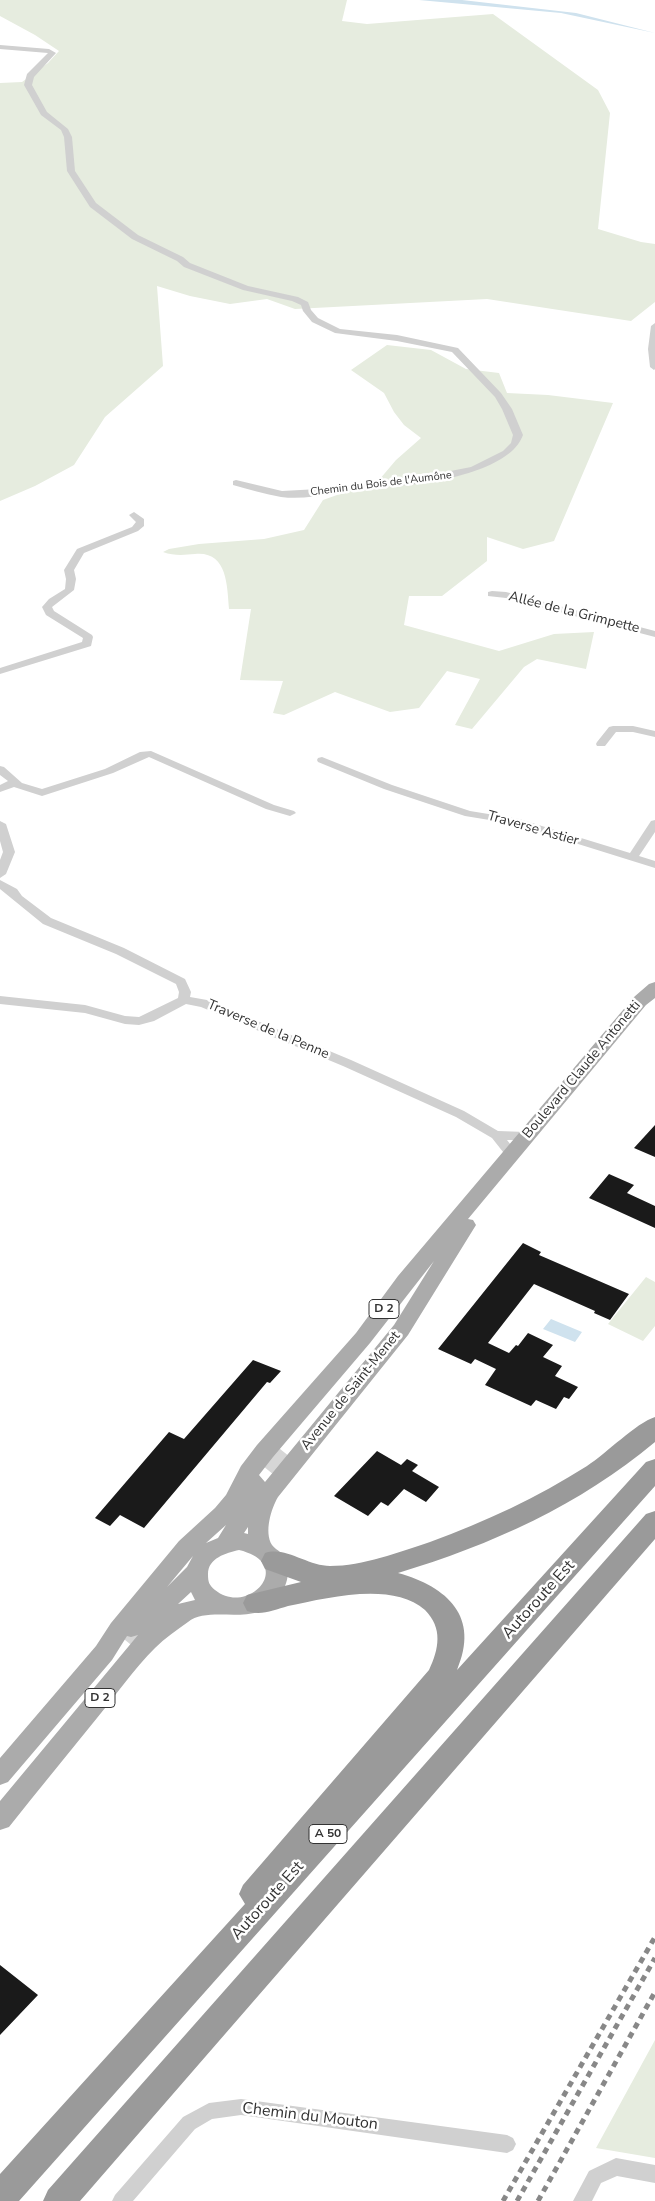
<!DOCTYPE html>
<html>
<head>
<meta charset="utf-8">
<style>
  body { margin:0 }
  canvas { display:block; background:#fff }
</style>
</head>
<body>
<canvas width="655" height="2201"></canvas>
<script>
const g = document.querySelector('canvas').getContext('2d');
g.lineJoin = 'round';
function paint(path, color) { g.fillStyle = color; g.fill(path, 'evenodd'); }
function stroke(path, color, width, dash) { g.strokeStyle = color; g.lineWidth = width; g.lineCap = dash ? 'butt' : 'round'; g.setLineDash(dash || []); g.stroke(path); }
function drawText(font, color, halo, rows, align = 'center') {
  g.font = font + ' "Nunito Sans",sans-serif'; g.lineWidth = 5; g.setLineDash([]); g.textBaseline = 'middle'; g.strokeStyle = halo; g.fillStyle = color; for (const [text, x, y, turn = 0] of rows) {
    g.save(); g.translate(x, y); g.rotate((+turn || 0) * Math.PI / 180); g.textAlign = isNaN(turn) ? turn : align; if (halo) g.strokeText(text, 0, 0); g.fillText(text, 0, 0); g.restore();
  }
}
const green = new Path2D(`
  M0,0H347L342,21L367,24L493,14L598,90L610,113L598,229L641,242L655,244V302L631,321L487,299L295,309L267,299L230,304L190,296L157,286L163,366L105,417L74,465L35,486L0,501V83L22,82L48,63L59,51L35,35L0,16Z
  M387,345L431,350L466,369L499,373L507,393L548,395L613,403L554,541L523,549L487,537V561L442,596H409L404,625L499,651L554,634L594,632L586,669L537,659L524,667L472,729L455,725L480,679L447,671L419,708L390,712L335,692L284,715L273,713L283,681L240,680L251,609H229C227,584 227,551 195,554C184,555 174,556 163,552L169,549L199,544L264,539L304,530L323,500L379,480L396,460L421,438L404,425L394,412L384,393L351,370Z
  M646,1277L655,1282V1326L643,1341L608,1324Z
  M655,2040V2158L596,2148Z`);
const water = new Path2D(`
  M419,0H462L576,13L655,33L561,13Z
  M551,1319L582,1332L575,1342L543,1329Z`);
const building = new Path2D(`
  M655,1125V1157L634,1148Z
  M609,1174L634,1185L627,1193L655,1206V1228L589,1198Z
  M523,1243L541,1252L539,1255L629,1294L610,1320L594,1313L595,1311L534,1284L488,1343L509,1353L516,1345L518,1346L528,1333L553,1345L543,1357L562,1366L555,1376L578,1387L569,1399L564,1397L556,1409L536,1400L531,1406L485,1385L496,1369L475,1359L471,1364L438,1349Z
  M253,1360L281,1371L270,1383L267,1382L144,1528L120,1515L110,1526L95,1518L169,1432L184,1439Z
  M377,1451L401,1465L407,1459L418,1465L412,1471L439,1487L426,1502L404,1489L388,1506L381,1502L368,1516L334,1496Z
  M0,1965L38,1995L0,2035Z`);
const primaryTunnel = new Path2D(`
  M249,1501L293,1447
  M130,1644L153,1616`);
const minor = new Path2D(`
  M0,45L49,49L56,53L34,77L32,85L47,112L68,129L72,137L75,171L96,203L138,235L183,257L190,263L248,286L298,297L308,302L311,310L318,318L340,329L397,335L458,348L501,393L512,409L523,435C511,469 442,481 409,485C397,486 384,485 371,487C342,490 311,501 281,497C265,494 248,489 233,485V481L236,480L282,491L337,488L370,481L410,479L471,467L503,451L511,443L513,435L502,409L495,397L452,352L397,341L335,333L312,322L303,311L301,305L292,301L243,290L184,267L177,261L132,239L90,207L67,171L64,137L61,130L41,115L24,85L27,74L48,53L0,49Z
  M655,323V369L654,370L650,367L648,349L651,326Z
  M134,512L144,519V526L138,531L84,553L74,570L76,579L74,590L52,607L54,611L92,635L93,637L91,646L0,674V668L82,642L83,638L46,615L42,607L49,599L65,589L66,579L64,570L77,549L132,527L136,522L129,515Z
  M492,591L506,592L655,631V637L506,598L488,596V592Z
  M613,726H633L655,731V737L633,732H616L605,746H597L596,744L597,742L609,727Z
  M151,751L274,805L294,811L296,813L290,816L266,809L149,757L113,773L42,796L14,787L0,792V785L8,781L0,775V766L4,767L22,783L42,789L105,769L140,752Z
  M322,757L392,785L470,811L519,819L630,853L651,821L655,820V832L639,856L655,861V868L514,824L465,816L384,789L318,762L317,760L318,758Z
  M0,821L6,824L15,852L6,874L0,878V860L3,852L0,841Z
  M0,880L17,889L22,896L51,918L124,948L185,979L191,992L190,997L207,1000L351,1060L464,1111L498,1131L526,1132L532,1136L526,1140H507L518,1154L512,1158L507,1157L492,1138L456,1117L343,1066L201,1007L186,1004L154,1021L139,1025L125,1024L85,1013L0,1004V996L85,1005L125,1016L139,1017L178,998L179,992L176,984L116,954L43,924L0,889Z
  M241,2099L507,2135L513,2138L516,2144L513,2150L507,2153L241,2115L212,2119L195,2129L133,2201H112L115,2195L183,2117L209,2103Z
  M616,2158L655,2165V2183L617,2176L601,2183L592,2201H573L589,2171Z`);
const primary = new Path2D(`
  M655,982V998L646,1005L468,1219L473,1220L476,1225L408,1335L278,1497C271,1509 264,1532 272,1545C274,1548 278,1550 280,1552C292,1568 289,1582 279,1597C258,1629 210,1604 188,1622C177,1630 165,1638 155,1648C134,1669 116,1695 97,1718C68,1754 38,1790 9,1827L0,1830V1801L138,1635L131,1637L127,1636L112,1660L8,1782L0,1785V1758L96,1646L111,1623L179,1541L215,1508L226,1495L241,1466L257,1445L356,1333L398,1276L634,997L649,984ZM434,1261L394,1325L265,1482L259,1475L273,1457L370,1343ZM226,1525L218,1538L206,1543ZM248,1527V1534L244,1533ZM239,1550C297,1564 248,1617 215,1590C209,1585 208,1582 208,1574C208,1558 226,1553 239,1550ZM193,1556L187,1567L167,1587ZM191,1592L195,1600L178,1604Z`);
const motorway = new Path2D(`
  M655,1417V1442C580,1505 491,1545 398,1573C448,1587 480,1617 457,1670L646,1462L655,1459V1486L19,2201H0V2174L245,1904L239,1894L243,1885L429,1670C439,1649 443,1628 425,1610C392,1581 327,1598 288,1606C274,1610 261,1616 247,1611L243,1603L247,1595L301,1582L265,1569L261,1561L265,1553C285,1546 308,1566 330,1566C363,1566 399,1552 430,1542C485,1522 538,1497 587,1466C607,1453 636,1423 655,1417Z
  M655,1511V1539L80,2201H43L48,2190L646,1514Z`);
const rail = new Path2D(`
  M503,2201L655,1937
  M517,2201L655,1958
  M538,2201L655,1992`);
const farStreetnames = [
  ["Chemin du Bois de l'Aumône",381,484,-7]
];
const shields = [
  [384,1309,30],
  [100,1698,30],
  [328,1834,38]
];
const shieldNames = [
  ["D 2",384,1309],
  ["D 2",100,1698],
  ["A 50",328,1834]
];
const streetNames = [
  ["Allée de la Grimpette",574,613,14],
  ["Traverse Astier",533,829,16],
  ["Traverse de la Penne",268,1030,23],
  ["Boulevard Claude Antonetti",582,1070,-50],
  ["Avenue de Saint-Menet",351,1391,-51]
];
const nearStreetnames = [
  ["Autoroute Est",539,1600,-48],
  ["Autoroute Est",268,1901,-48],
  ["Chemin du Mouton",310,2117,7]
];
paint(green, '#e6ecdf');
paint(water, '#cfe2ee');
paint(building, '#1a1a1a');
stroke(primaryTunnel, '#d6d6d6', 24, [24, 12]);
paint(minor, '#d0d0d0');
paint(primary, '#ababab');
paint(motorway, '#9a9a9a');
stroke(rail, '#888', 5, [6, 5]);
drawText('11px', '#333', '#fff', farStreetnames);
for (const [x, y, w] of shields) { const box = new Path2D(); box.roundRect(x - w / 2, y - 9.5, w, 19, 4); g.fillStyle = '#fff'; g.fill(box); stroke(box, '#333', 1); }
drawText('bold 12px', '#333', null, shieldNames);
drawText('14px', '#333', '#fff', streetNames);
drawText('16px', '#333', '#fff', nearStreetnames);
</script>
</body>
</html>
